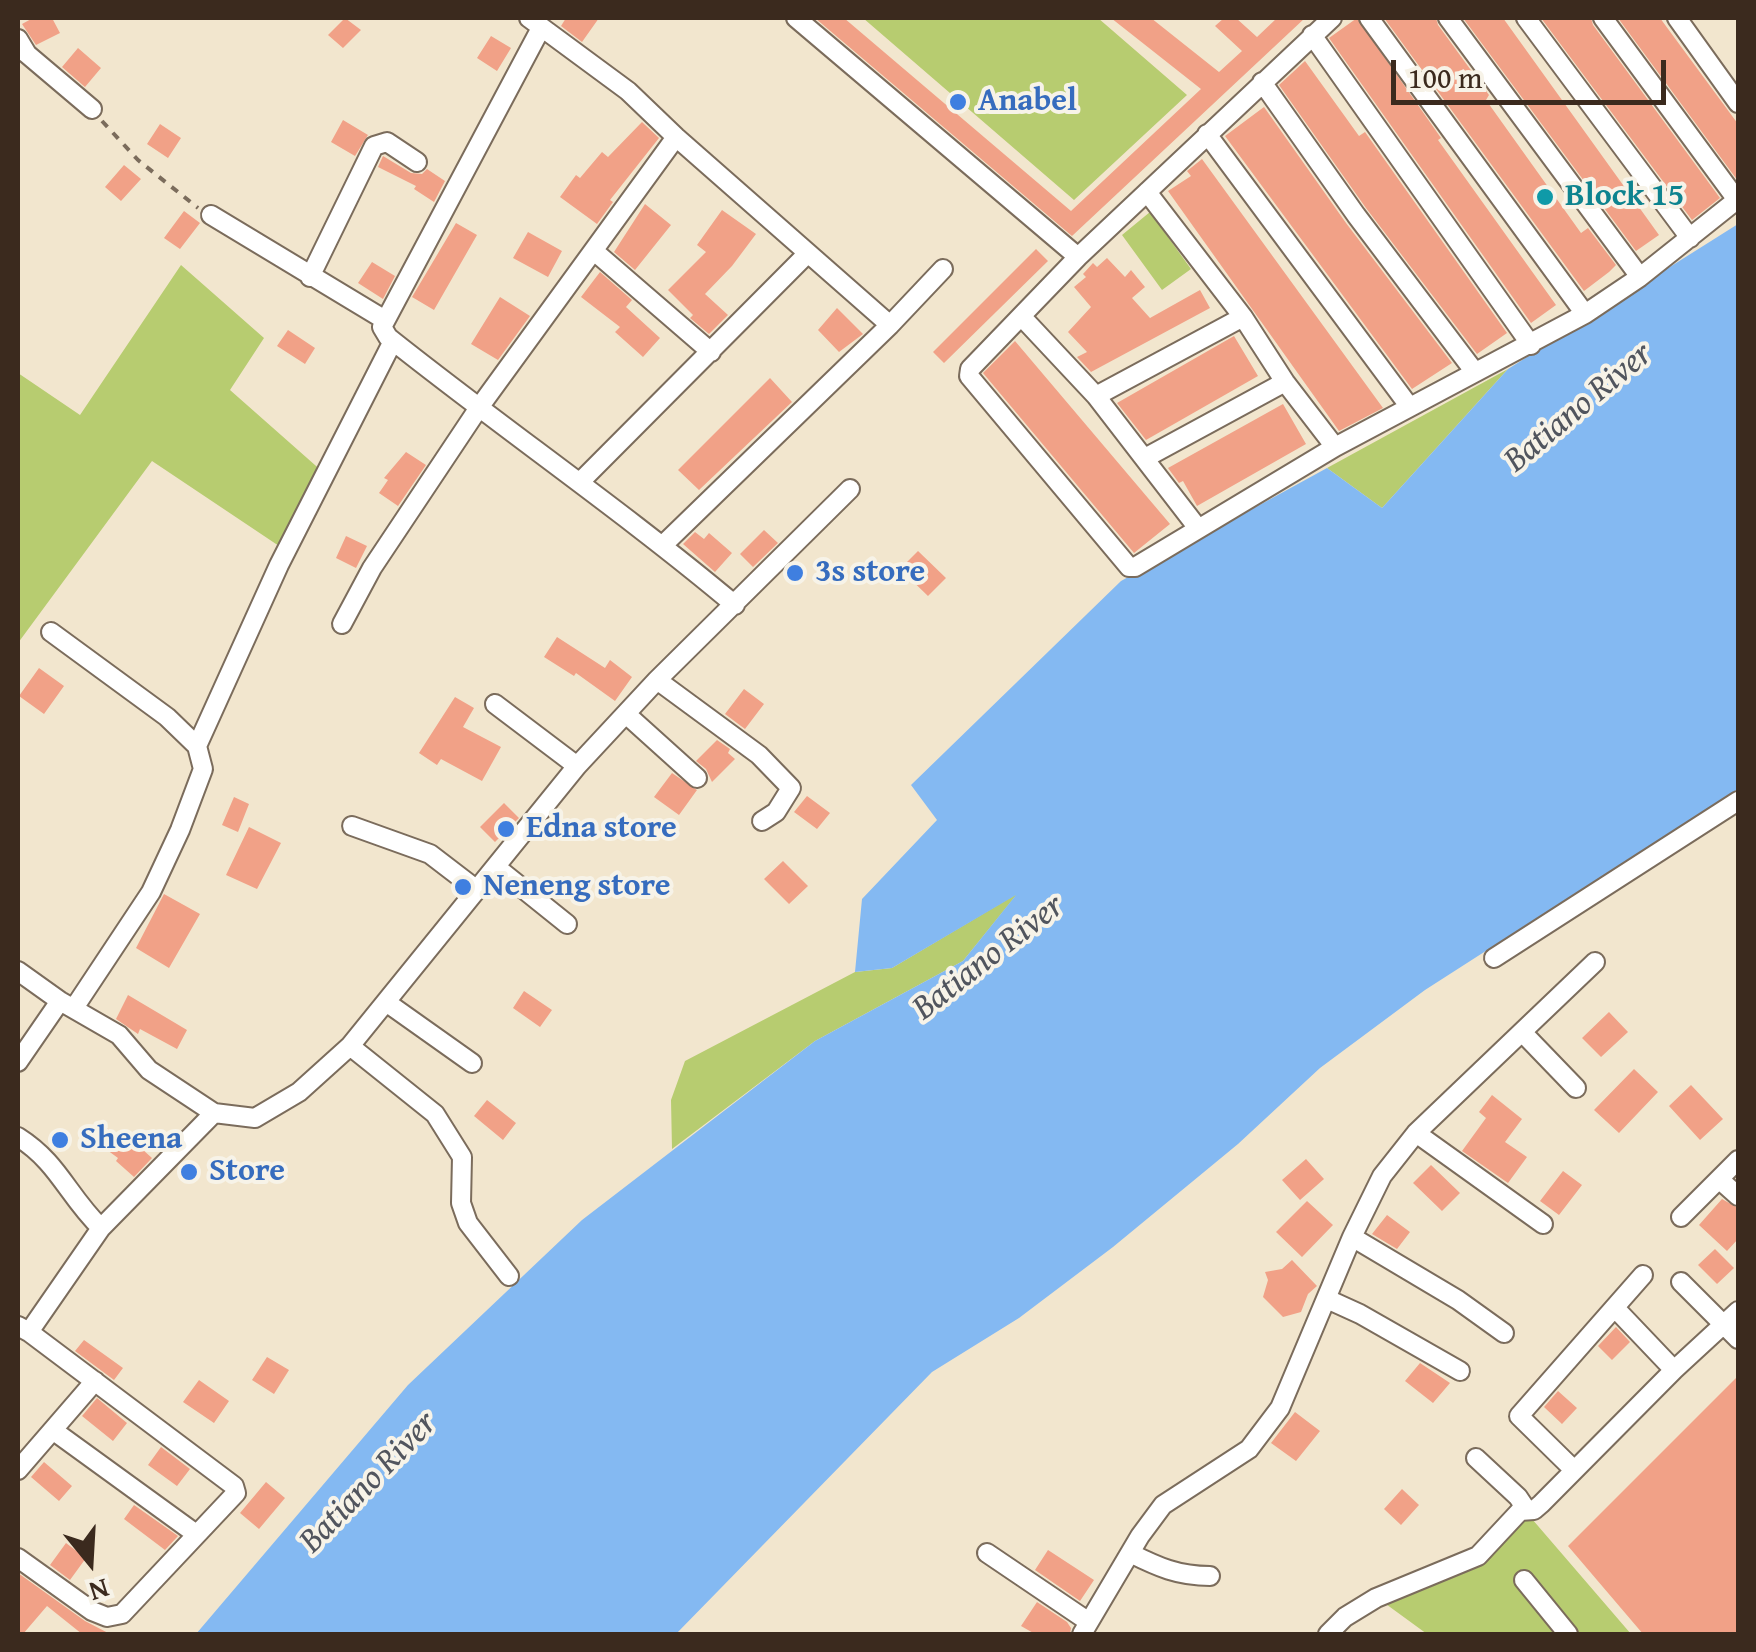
<!DOCTYPE html>
<html>
<head>
<meta charset="utf-8">
<style>
  body { margin:0 }
  #map { position:relative; width:1756px; height:1652px; overflow:hidden; background:#f2e6ce; font-family:"Gentium Book Plus",serif }
  canvas { display:block }
  .frame { position:absolute; inset:0; border:20px solid #3b2a1e; pointer-events:none }
  .north { position:absolute; left:40px; top:1512px; width:100px; height:100px; -webkit-text-stroke:8px #f7f3e8; paint-order:stroke; rotate:162deg; font-size:28px; font-weight:700; line-height:40px; text-align:center; color:#3b2a1e }
  .north::after { content:''; display:block; margin:auto; width:35px; height:45px; background:#3b2a1e; clip-path:polygon(50% 0,100% 100%,50% 72%,0 100%) }
  .scale { position:absolute; left:1391px; top:60px; width:275px; height:45px; box-sizing:border-box; border:5px solid #3b2a1e; border-top:0; padding-left:12px; font-size:30px; line-height:35px; white-space:nowrap; color:#3b2a1e; -webkit-text-stroke:8px #f7f3e8; paint-order:stroke }
</style>
</head>
<body>
<div id="map">
<canvas width="1756" height="1652"></canvas>
<div class="frame"></div>
<div class="north">N</div>
<div class="scale">100 m</div>
</div>
<script>
const g = document.querySelector('canvas').getContext('2d');
g.lineJoin = 'round';
function paint(path, color) { g.fillStyle = color; g.fill(path, 'evenodd'); }
function stroke(path, color, width, dash) { g.strokeStyle = color; g.lineWidth = width; g.lineCap = dash ? 'butt' : 'round'; g.setLineDash(dash || []); g.stroke(path); }
function drawText(font, color, halo, rows, align = 'center') {
  g.font = font + ' "Gentium Book Plus",serif'; g.lineWidth = 8; g.setLineDash([]); g.textBaseline = 'middle'; g.strokeStyle = halo; g.fillStyle = color; for (const [text, x, y, turn = 0] of rows) {
    g.save(); g.translate(x, y); g.rotate((+turn || 0) * Math.PI / 180); g.textAlign = isNaN(turn) ? turn : align; if (halo) g.strokeText(text, 0, 0); g.fillText(text, 0, 0); g.restore();
  }
}
const green = new Path2D(`
  M863,18H1098L1187,95L1074,200Z
  M1150,212L1191,269L1162,290L1122,235Z
  M181,265L264,338L230,390L324,473L282,548L152,461L18,643V373L80,415Z
  M1508,369L1382,508L1327,468Z
  M1018,893L963,961L815,1041L672,1149L671,1100L685,1061L855,972L892,968Z
  M1526,1512L1631,1634H1427L1379,1599L1478,1561Z`);
const water = new Path2D(`
  M1738,224V789L1425,990L1320,1068L1238,1144L1113,1247L1019,1318L932,1372L676,1634H196L408,1385L582,1220L815,1041L963,961L1016,895L892,968L855,972L862,899L937,820L911,785L1121,581L1327,468L1382,508L1508,369Z`);
const building = new Path2D(`
  M33,18H52L60,33L36,45L22,24Z
  M345,18L361,30L343,48L328,35Z
  M566,18H599L582,42L561,26Z
  M815,18H844L1071,211L1201,89L1111,18H1151L1219,72L1242,51L1215,26L1224,18H1236L1257,37L1277,18H1305L1072,236Z
  M1357,18L1441,138L1438,140L1556,305L1531,323L1329,38Z
  M1384,18H1436L1438,25L1489,95L1486,100L1581,233L1588,228L1616,265L1609,272L1584,291Z
  M1463,18H1503L1659,235L1636,251Z
  M1541,18H1591L1593,25L1720,198L1692,220Z
  M1618,18H1660L1738,124V181Z
  M491,36L511,48L497,71L477,58Z
  M78,48L101,68L85,87L62,67Z
  M1305,61L1359,136L1365,132L1507,333L1477,354L1366,208L1279,85Z
  M1264,107L1346,223L1452,363L1412,389L1225,136Z
  M343,120L368,135L355,156L331,142Z
  M642,122L659,138L610,200L613,202L597,224L560,197L576,175L580,178L602,152L608,157Z
  M160,124L181,138L168,158L147,144Z
  M383,156L411,173L422,174L427,169L445,181L434,202L414,189L416,186L378,167Z
  M1202,159L1383,408L1339,431L1168,191L1191,176L1187,171Z
  M124,165L141,179L121,201L105,187Z
  M645,204L671,225L635,270L614,252Z
  M722,210L756,234L732,266L705,294L728,315L709,334L690,318L693,315L668,290L706,252L697,245Z
  M184,211L200,223L180,249L164,238Z
  M456,223L477,235L434,310L412,297Z
  M528,232L562,251L548,277L513,258Z
  M1036,249L1048,261L944,363L933,352Z
  M1107,258L1125,277L1131,270L1145,287L1132,298L1150,318L1200,290L1210,308L1091,372L1077,357L1087,352L1068,332L1091,307L1074,287L1086,277L1083,274L1093,263L1097,267Z
  M372,262L395,276L383,299L358,283Z
  M600,272L632,300L626,307L660,338L643,357L615,332L620,327L581,297Z
  M500,297L530,316L498,360L471,344Z
  M837,308L863,334L839,352L818,330Z
  M288,330L315,348L305,364L277,346Z
  M1234,336L1258,376L1146,440L1117,403Z
  M1015,341L1170,524L1134,553L983,373Z
  M770,378L792,402L699,490L678,470Z
  M1283,404L1306,444L1197,506L1183,481L1179,483L1168,468Z
  M406,452L426,465L398,506L379,493L388,480L384,478Z
  M764,530L778,543L753,567L740,554Z
  M695,532L704,539L709,533L732,553L715,572L683,544Z
  M346,536L367,546L356,568L336,558Z
  M918,551L946,578L928,596L900,569Z
  M557,637L605,668L610,660L632,677L615,701L576,673L574,676L544,657Z
  M39,668L64,686L44,714L19,696Z
  M744,689L764,704L745,729L725,714Z
  M455,697L474,708L463,727L501,747L482,781L441,759L437,765L419,753Z
  M717,740L730,749L728,753L735,759L712,782L706,769L696,761Z
  M672,773L697,790L679,815L654,797Z
  M807,796L830,813L817,829L794,812Z
  M234,797L249,804L238,832L222,825Z
  M504,803L519,818L495,842L480,827Z
  M249,827L281,843L257,889L226,875Z
  M783,861L808,886L789,904L764,879Z
  M164,894L200,914L169,968L136,948Z
  M524,991L552,1010L540,1027L513,1008Z
  M128,995L187,1030L177,1049L140,1029L138,1034L116,1019Z
  M1609,1012L1628,1032L1601,1057L1582,1038Z
  M1634,1069L1658,1092L1619,1133L1594,1110Z
  M1691,1085L1723,1119L1700,1140L1669,1106Z
  M1492,1095L1522,1119L1505,1142L1527,1157L1508,1183L1462,1151L1486,1118L1479,1112Z
  M487,1100L516,1123L503,1140L474,1116Z
  M103,1125L130,1145L133,1141L152,1158L134,1177L116,1161L118,1158L92,1139Z
  M1306,1159L1324,1179L1300,1200L1282,1180Z
  M1431,1165L1460,1193L1442,1211L1413,1183Z
  M1563,1171L1582,1185L1559,1215L1540,1201Z
  M1722,1199L1738,1208V1239L1727,1251L1699,1225Z
  M1307,1201L1333,1225L1302,1257L1276,1232Z
  M1387,1215L1410,1232L1397,1249L1372,1234Z
  M1715,1249L1734,1268L1717,1284L1698,1265Z
  M1292,1260L1317,1286L1308,1294L1301,1312L1283,1317L1263,1297L1268,1280L1265,1272L1282,1269Z
  M1616,1327L1630,1342L1612,1360L1598,1346Z
  M84,1340L123,1368L114,1380L75,1351Z
  M267,1357L289,1370L274,1394L252,1380Z
  M1420,1363L1450,1383L1433,1403L1405,1381Z
  M1738,1376V1634H1643L1568,1546Z
  M199,1380L229,1401L214,1423L183,1402Z
  M1558,1391L1577,1408L1562,1424L1544,1407Z
  M97,1398L127,1423L113,1441L82,1416Z
  M1295,1412L1320,1431L1296,1461L1271,1443Z
  M161,1447L190,1469L177,1486L148,1465Z
  M44,1462L72,1486L59,1501L31,1477Z
  M266,1482L285,1498L259,1529L240,1513Z
  M1402,1489L1419,1505L1401,1525L1384,1509Z
  M134,1505L178,1536L165,1550L124,1519Z
  M66,1543L86,1558L70,1580L50,1565Z
  M1048,1550L1094,1580L1080,1601L1035,1570Z
  M18,1573L85,1621L110,1634H82L47,1606L23,1634H18Z
  M1037,1602L1067,1622L1071,1628L1070,1634H1035L1021,1626Z`);
const path = new Path2D(`
  M102,121L138,160L198,208`);
const minor = new Path2D(`
  M529,18L628,91L676,137L890,325
  M796,18L1078,257
  M1332,18L1078,257L970,369L969,376L1129,567H1135L1335,447L1585,314L1640,277L1738,199
  M1369,18L1585,314
  M1448,18L1640,277
  M1526,18L1690,238
  M1603,18L1737,200
  M1677,18L1738,103
  M541,28L382,327L388,337C502,428 623,511 735,605
  M1312,35L1531,345
  M18,39L27,54L92,109
  M1262,82L1356,215L1474,371
  M1207,134L1409,406
  M1147,192L1243,317L1285,382L1335,447
  M211,215L385,320
  M594,251L711,352
  M310,277L374,146L387,142L417,162
  M1021,316L1096,396L1197,527
  M1096,396L1243,317
  M1145,458L1285,382
  M581,481L808,253
  M663,545L890,325L943,269
  M342,624L372,568L478,409L676,137
  M51,632L167,717L197,746
  M657,680L759,755L791,788L776,812L762,821
  M495,704L577,766
  M626,714L697,778
  M352,826L430,854L477,890
  M496,867L567,924
  M1494,958L1738,801
  M18,971L60,1001L119,1035L149,1070L214,1113
  M386,1002L472,1063
  M74,1008L151,892L180,830L203,769L197,746L279,565L393,341
  M1522,1032L1576,1088
  M350,1046L435,1114L462,1157L461,1203L468,1223L509,1276
  M18,1062L60,1001
  M1416,1133L1543,1224
  M18,1137C59,1163 67,1195 101,1228
  M1720,1180L1738,1196
  M1681,1217L1738,1160
  M1352,1237L1382,1176L1416,1133L1595,962
  M1681,1282L1738,1339
  M1327,1299L1360,1314L1460,1371
  M1615,1308L1674,1370
  M18,1326L29,1332L101,1228L214,1113L255,1118L299,1092L350,1046L577,766L657,680L850,489
  M54,1431L196,1534
  M1476,1458L1518,1497L1526,1509
  M1573,1469L1519,1416L1643,1275
  M18,1470L95,1381
  M987,1553L1089,1622
  M1130,1553C1158,1567 1178,1576 1210,1576
  M18,1558L92,1611L107,1617L122,1614L236,1493L234,1486L29,1332
  M1524,1580L1568,1634
  M1082,1634L1140,1536L1163,1505L1249,1449L1280,1408L1352,1237L1458,1300L1504,1333
  M1328,1634L1345,1617L1376,1598L1478,1556L1520,1511L1534,1510L1541,1504L1674,1370L1738,1311`);
const markers = [
  [958,102,10,"#3f7fe0"],
  [1545,197,10,"#0f9aa8"],
  [795,573,10,"#3f7fe0"],
  [506,829,10,"#3f7fe0"],
  [463,887,10,"#3f7fe0"],
  [60,1140,10,"#3f7fe0"],
  [189,1172,10,"#3f7fe0"]
];
const shopNames = [
  ["Anabel",978,102],
  ["3s store",815,573],
  ["Edna store",526,829],
  ["Neneng store",483,887],
  ["Sheena",80,1140],
  ["Store",209,1172]
];
const cultureNames = [
  ["Block 15",1565,197]
];
const waterNames = [
  ["Batiano River",1579,408,-40],
  ["Batiano River",989,958,-38],
  ["Batiano River",369,1483,-46]
];
paint(green, '#b7cc70');
paint(water, '#84b9f2');
paint(building, '#f1a187');
stroke(minor, '#7b6c5c', 22);
stroke(path, '#7b6c5c', 4, [8, 8]);
stroke(minor, '#fff', 18);
for (const [x, y, r, color] of markers) { const dot = new Path2D(); dot.arc(x, y, r, 0, 2 * Math.PI); g.fillStyle = color; g.fill(dot); stroke(dot, '#f7f3e8', 4); }
drawText('bold 32px', '#366cbe', '#f7f3e8', shopNames, 'left');
drawText('bold 32px', '#0d838f', '#f7f3e8', cultureNames, 'left');
drawText('italic 35px', '#51555e', '#f7f3e8', waterNames);
</script>
</body>
</html>
